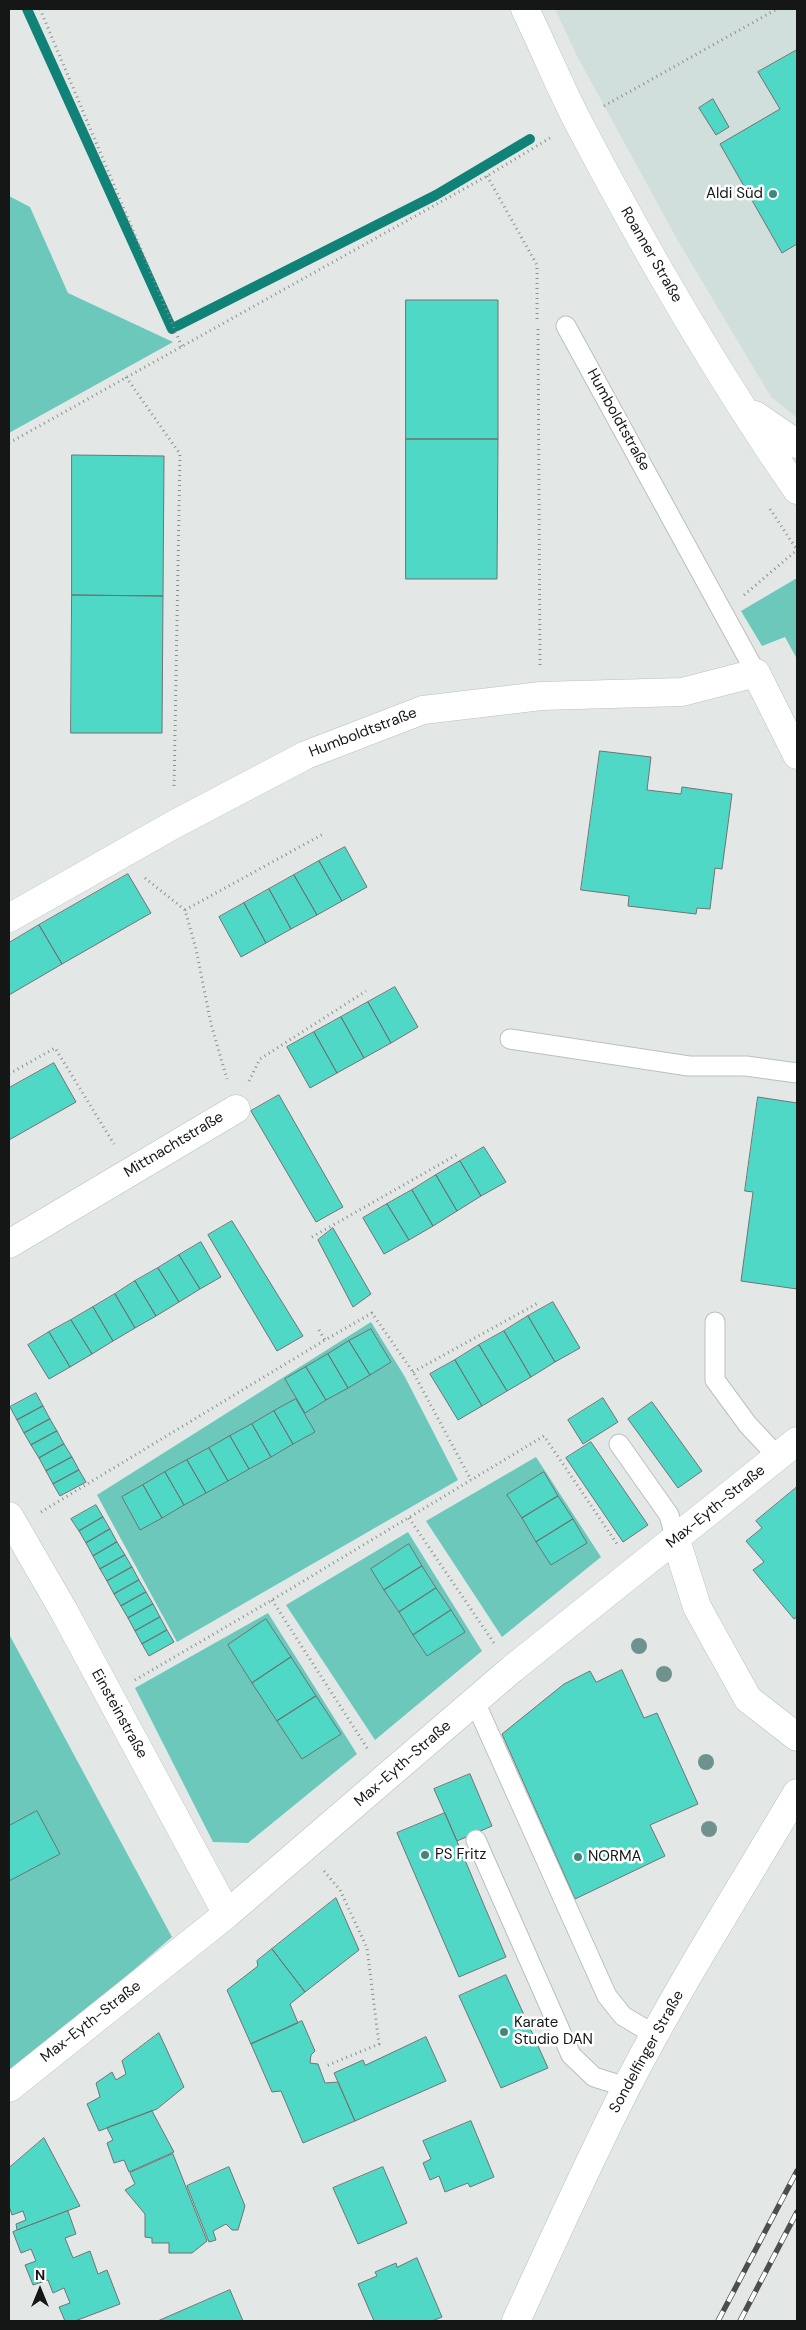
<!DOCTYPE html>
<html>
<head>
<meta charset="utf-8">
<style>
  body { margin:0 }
  #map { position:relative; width:806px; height:2330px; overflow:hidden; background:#e3e8e7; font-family:"DM Sans",sans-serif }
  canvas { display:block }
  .frame { position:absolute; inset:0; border:10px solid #151716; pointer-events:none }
  .north { position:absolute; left:15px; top:2265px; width:50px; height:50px; -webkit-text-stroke:4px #fff; paint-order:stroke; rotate:0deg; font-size:14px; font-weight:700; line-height:20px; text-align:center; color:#151716 }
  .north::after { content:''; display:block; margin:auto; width:18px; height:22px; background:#151716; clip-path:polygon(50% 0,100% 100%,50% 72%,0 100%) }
</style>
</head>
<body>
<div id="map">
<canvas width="806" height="2330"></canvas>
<div class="frame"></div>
<div class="north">N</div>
</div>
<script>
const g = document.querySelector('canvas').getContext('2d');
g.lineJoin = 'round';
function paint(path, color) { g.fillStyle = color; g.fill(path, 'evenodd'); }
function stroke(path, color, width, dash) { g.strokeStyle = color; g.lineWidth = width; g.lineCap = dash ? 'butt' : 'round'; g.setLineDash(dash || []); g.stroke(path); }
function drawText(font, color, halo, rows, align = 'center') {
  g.font = font + ' "DM Sans",sans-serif'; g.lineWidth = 5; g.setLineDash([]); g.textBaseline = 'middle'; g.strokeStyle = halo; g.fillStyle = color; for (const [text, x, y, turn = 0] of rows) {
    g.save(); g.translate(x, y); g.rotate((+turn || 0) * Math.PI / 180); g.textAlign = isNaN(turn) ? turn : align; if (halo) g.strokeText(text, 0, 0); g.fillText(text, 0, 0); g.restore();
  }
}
const built = new Path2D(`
  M555,9H797V418L771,397L678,241L577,56Z`);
const green = new Path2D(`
  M9,196L30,207L68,293L173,342L9,433Z
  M797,578V659L785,637L762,646L741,611Z
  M371,1322L405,1377L458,1480L177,1642L97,1495Z
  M536,1457L601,1557L502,1637L426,1521Z
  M408,1532L482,1651L375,1740L286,1605Z
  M268,1613L357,1754L248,1843L213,1842L135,1688Z
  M9,1634L172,1937L9,2077Z`);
const stream = new Path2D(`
  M27,9L172,329
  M177,326L436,195L530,139`);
const building = new Path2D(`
  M797,50V244L782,253L720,144L780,109L758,72Z
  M713,99L729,127L716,135L699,108Z
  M406,300H498V439H406Z
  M406,439H498L497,579H406Z
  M72,455L164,456L163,596L72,595Z
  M72,595L163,596L162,733H71Z
  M600,751L651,757L647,790L681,794L682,787L732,794L722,869L715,868L710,909L697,908L696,914L628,906L629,896L581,890Z
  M345,847L367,887L342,901L319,861Z
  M319,861L342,901L317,915L294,875Z
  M128,874L151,913L62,964L39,925Z
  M294,875L317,915L291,929L269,889Z
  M269,889L291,929L266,943L244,903Z
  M244,903L266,943L241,957L219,917Z
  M39,925L62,964L9,995V943Z
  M395,987L418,1027L391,1043L368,1002Z
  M368,1002L391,1043L364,1058L341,1017Z
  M341,1017L364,1058L337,1073L314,1032Z
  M314,1032L337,1073L310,1088L287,1047Z
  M54,1063L76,1102L9,1140V1088Z
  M279,1095L343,1207L316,1222L251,1111Z
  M758,1097L797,1103V1289L741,1281L753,1192L745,1191Z
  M484,1147L506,1182L481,1196L460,1161Z
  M460,1161L481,1196L457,1211L436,1175Z
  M436,1175L457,1211L433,1226L412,1190Z
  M412,1190L433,1226L409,1240L387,1204Z
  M387,1204L409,1240L384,1254L363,1218Z
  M232,1221L303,1336L277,1351L208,1235Z
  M333,1228L371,1294L353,1307L318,1240Z
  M201,1242L221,1277L200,1289L179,1255Z
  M179,1255L200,1289L179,1302L158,1268Z
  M158,1268L179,1302L156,1316L135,1281Z
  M135,1281L156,1316L135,1328L115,1294Z
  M115,1294L135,1328L113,1341L93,1307Z
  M553,1302L580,1348L555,1362L528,1316Z
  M93,1307L113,1341L92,1354L71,1320Z
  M528,1316L555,1362L531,1377L504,1331Z
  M71,1320L92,1354L70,1367L49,1332Z
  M371,1329L391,1362L370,1375L349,1341Z
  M504,1331L531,1377L507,1391L479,1345Z
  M49,1332L70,1367L49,1379L28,1345Z
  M349,1341L370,1375L348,1388L328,1354Z
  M479,1345L507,1391L482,1406L455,1360Z
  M328,1354L348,1388L326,1400L306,1367Z
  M455,1360L482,1406L458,1420L430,1374Z
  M306,1367L326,1400L305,1413L285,1379Z
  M36,1393L43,1406L17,1420L10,1407Z
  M603,1398L618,1422L583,1444L568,1420Z
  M296,1399L315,1432L293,1444L274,1411Z
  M652,1402L702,1471L678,1488L628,1419Z
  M43,1406L50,1419L24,1433L17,1420Z
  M274,1411L293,1444L271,1457L252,1424Z
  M50,1419L57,1431L31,1445L24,1433Z
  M252,1424L271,1457L249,1469L230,1436Z
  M57,1431L64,1444L39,1458L31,1445Z
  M230,1436L249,1469L228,1481L209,1448Z
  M591,1442L648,1525L623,1542L566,1458Z
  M64,1444L72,1457L46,1471L39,1458Z
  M209,1448L228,1481L206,1493L187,1460Z
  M72,1457L79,1470L53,1484L46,1471Z
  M187,1460L206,1493L184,1505L165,1472Z
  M79,1470L86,1482L60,1496L53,1484Z
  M165,1472L184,1505L162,1518L143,1485Z
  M544,1472L558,1496L522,1518L507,1495Z
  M143,1485L162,1518L140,1530L122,1497Z
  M797,1487V1617L794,1619L753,1570L764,1562L746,1541L762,1528L756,1521Z
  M558,1496L573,1519L536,1542L522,1518Z
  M96,1505L103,1517L79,1531L71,1519Z
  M103,1517L110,1529L86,1543L79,1531Z
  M573,1519L587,1543L551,1565L536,1542Z
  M110,1529L117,1542L93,1556L86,1543Z
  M117,1542L125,1555L100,1569L93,1556Z
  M409,1544L422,1566L384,1590L371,1569Z
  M125,1555L132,1567L107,1581L100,1569Z
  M422,1566L436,1588L399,1612L384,1590Z
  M132,1567L139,1580L114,1594L107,1581Z
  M139,1580L146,1592L121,1606L114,1594Z
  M436,1588L451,1610L413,1635L399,1612Z
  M146,1592L153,1604L128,1618L121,1606Z
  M153,1604L160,1617L135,1631L128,1618Z
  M451,1610L465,1632L427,1656L413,1635Z
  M160,1617L167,1630L142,1644L135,1631Z
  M266,1619L291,1657L252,1683L228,1645Z
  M167,1630L174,1642L149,1656L142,1644Z
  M291,1657L316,1696L277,1721L252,1683Z
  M622,1670L644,1718L657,1713L698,1804L650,1825L665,1856L575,1899L502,1734L564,1684L590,1671L596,1682Z
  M316,1696L341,1734L302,1759L277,1721Z
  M470,1774L492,1826L457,1841L434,1789Z
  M37,1811L60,1854L9,1881V1826Z
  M445,1813L506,1957L459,1977L397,1833Z
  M336,1898L359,1950L305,1992L272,1949Z
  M272,1949L305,1992L290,2004L298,2023L251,2044L227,1990L258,1966L257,1961Z
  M506,1975L548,2068L501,2088L459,1996Z
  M302,2021L315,2051L311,2055L310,2063L318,2064L325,2083L338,2082L355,2121L303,2143L281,2091L272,2092L251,2044Z
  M159,2033L184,2087L157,2109L99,2131L87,2104L100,2097L96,2083L112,2072L116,2080L126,2074L122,2061Z
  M426,2037L446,2081L355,2121L334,2073L363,2060L365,2065Z
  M152,2111L174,2152L129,2172L124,2160L114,2163L107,2143L113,2140L107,2128Z
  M471,2121L494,2177L470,2187L468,2183L445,2192L439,2176L430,2180L423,2163L431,2159L423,2141Z
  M44,2138L80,2206L17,2230L16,2224L26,2220L23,2211L12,2215L9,2206V2168Z
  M173,2154L207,2241L192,2253H169V2243H152V2238L145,2237V2214L125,2190L135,2184L130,2173Z
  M229,2167L245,2206L238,2230H232L226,2224L213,2231L216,2240L209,2242L187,2186Z
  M383,2167L407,2223L358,2244L333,2188Z
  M68,2211L76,2234L65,2238L73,2258L90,2251L98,2274L107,2270L120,2304L75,2321H65L59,2307L70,2303L64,2288L53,2293L48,2280L33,2285L25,2265L36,2261L31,2249L21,2253L13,2232Z
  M417,2258L442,2317L432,2321H374L358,2284L377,2276L375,2272L396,2263L397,2267Z
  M230,2290L243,2321H158Z`);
const path = new Path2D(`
  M40,9L182,347
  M604,106L777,9
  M487,176L537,265V323
  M538,329L540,666
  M126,377L180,454L174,789
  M9,443L487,176L550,138
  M770,509L797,550
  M744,595L797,550
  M145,878L185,910L196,949L211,1024L227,1079
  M185,910L325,833
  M9,1074L55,1048L114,1144
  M249,1081L260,1059L366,991
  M312,1237L458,1154
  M319,1330L325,1340L372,1313L413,1372L471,1480
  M413,1372L538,1303
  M41,1512L325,1340
  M409,1518L494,1643
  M272,1600L369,1751
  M135,1680L272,1600L544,1436L617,1544
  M324,1871L340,1890L367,1948L379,2044L326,2066`);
const lane = new Path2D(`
  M566,326L756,673
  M510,1039L689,1066H746L797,1073
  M715,1322V1380L748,1425L778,1457
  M619,1444L669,1515L676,1540
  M475,1702L607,1996L623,2016L655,2035
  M476,1840L571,2055L594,2077L626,2087`);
const street = new Path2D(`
  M9,918L173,825L306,755L423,710L541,696L682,692L756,673L797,755
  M9,1244L236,1109
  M9,1516L65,1613L227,1914
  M676,1540L697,1607L748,1699L797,1737
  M9,2088L227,1914L512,1669L797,1441`);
const secondary = new Path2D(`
  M525,9C543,46 559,85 578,122C644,248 716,373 797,490
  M755,415L797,444
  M516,2321C552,2243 587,2165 626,2088C678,1987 739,1891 797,1793`);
const rail = new Path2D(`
  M718,2321L797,2171
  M740,2321L797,2212`);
const trees = [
  [639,1646],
  [664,1674],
  [706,1762],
  [709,1829]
];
const markers = [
  [773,194,5,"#41877d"],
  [425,1855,5,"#41877d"],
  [578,1857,5,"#41877d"],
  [504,2032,5,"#41877d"]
];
const poiNames = [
  ["Aldi Süd",763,194,"right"],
  ["PS Fritz",435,1855],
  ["NORMA",588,1857],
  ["Karate",514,2023],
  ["Studio DAN",514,2040]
];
const streetNames = [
  ["Roanner Straße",651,255,60],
  ["Humboldtstraße",618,420,61],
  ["Humboldtstraße",363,733,-21],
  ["Mittnachtstraße",174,1145,-31],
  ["Max-Eyth-Straße",716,1507,-39],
  ["Einsteinstraße",119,1714,61],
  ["Max-Eyth-Straße",403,1764,-41],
  ["Max-Eyth-Straße",91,2022,-38],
  ["Sondelfinger Straße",647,2052,-61]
];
paint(built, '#d1dfdc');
paint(green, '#6bc8bb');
stroke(stream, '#118277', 10);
paint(building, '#50d8c7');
stroke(building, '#6f7373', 1);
stroke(lane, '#babfbe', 21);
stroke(street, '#babfbe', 29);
stroke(secondary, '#babfbe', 29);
stroke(path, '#8b8f8e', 3, [1, 4]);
stroke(lane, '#fff', 19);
stroke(street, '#fff', 28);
stroke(secondary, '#fff', 28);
stroke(rail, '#4b4e4d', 5.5);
stroke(rail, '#fff', 4, [11]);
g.fillStyle = '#70928e';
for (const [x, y] of trees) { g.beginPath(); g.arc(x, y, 8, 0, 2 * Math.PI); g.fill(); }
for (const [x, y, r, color] of markers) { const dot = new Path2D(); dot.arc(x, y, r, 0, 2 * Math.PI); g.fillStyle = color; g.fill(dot); stroke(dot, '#fff', 2); }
drawText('15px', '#151716', '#fff', poiNames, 'left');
drawText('15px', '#151716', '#fff', streetNames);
</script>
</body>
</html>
